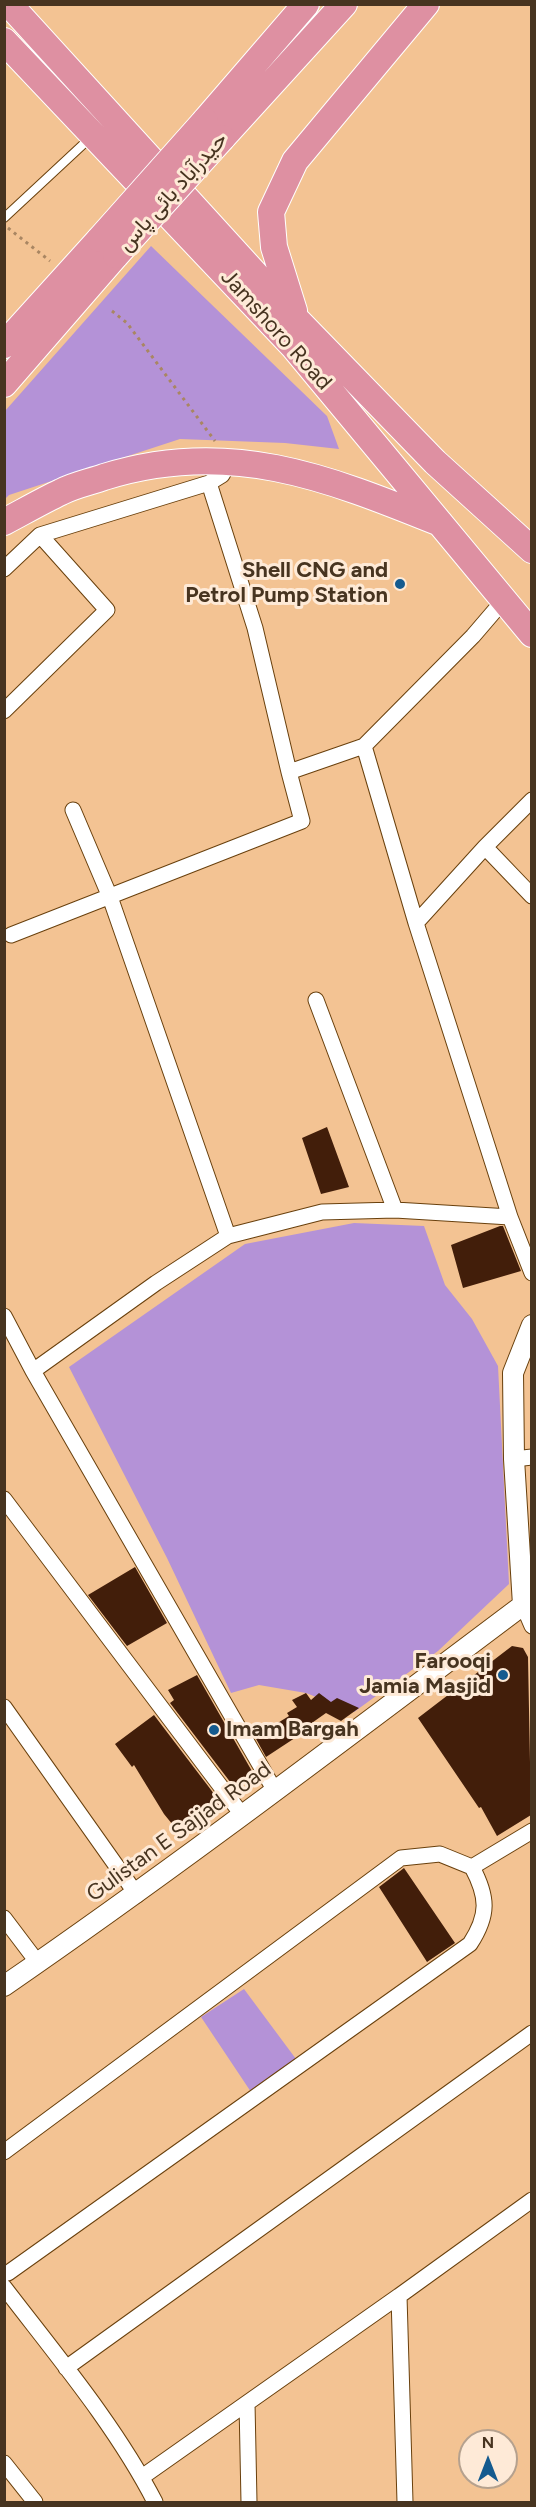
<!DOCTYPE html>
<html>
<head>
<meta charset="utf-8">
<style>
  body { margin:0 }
  #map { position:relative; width:536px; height:2507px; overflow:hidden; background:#f3c393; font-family:Figtree,sans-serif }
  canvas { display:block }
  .frame { position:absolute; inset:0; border:6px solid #473420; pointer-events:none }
  .north { position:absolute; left:458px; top:2429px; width:60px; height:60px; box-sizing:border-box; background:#feead7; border:2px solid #b5a18e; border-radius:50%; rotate:0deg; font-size:16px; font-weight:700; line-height:24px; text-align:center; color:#473420 }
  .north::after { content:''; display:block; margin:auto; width:21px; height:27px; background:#155b8f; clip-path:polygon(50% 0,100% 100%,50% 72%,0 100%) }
</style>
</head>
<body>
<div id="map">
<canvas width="536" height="2507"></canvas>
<div class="frame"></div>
<div class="north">N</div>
</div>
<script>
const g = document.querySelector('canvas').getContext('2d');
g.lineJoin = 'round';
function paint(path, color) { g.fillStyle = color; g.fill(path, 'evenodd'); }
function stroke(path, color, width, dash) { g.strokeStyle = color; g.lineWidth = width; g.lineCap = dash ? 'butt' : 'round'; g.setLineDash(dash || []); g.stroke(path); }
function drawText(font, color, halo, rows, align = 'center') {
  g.font = font + ' Figtree,Vazirmatn,sans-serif'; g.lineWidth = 6; g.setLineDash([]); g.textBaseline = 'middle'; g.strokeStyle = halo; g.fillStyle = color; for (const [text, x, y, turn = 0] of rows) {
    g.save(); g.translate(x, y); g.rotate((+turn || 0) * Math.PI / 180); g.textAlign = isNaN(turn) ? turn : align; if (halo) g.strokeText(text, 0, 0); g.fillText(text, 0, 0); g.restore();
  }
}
const green = new Path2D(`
  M151,246L327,416L339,449L285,443L180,439L9,495L5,499V411Z
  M354,1223L424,1226L445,1285L472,1319L498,1366L509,1584L438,1651L354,1712L306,1693L259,1685L231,1693L167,1558L69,1367L245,1244Z
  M244,1989L296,2059L251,2092L201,2017Z`);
const building = new Path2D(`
  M327,1127L349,1187L321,1194L302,1138Z
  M500,1226H503L521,1271L463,1288L451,1245Z
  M135,1567L167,1623L127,1646L88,1595Z
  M512,1646L523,1648L528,1657L531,1815L497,1836L481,1807L479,1808L418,1718Z
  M197,1675L253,1773L234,1787L170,1703L174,1700L168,1690Z
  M306,1693L311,1700L319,1693L331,1702L337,1698L359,1708L341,1721L326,1713L299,1732L301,1734L266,1757L255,1737L289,1716L287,1713L297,1707L292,1700Z
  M154,1715L221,1803L181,1835L164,1814L134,1765L132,1767L115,1744Z
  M404,1868L455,1943L427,1962L379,1887Z`);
const path = new Path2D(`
  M8,228L50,261
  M112,311L127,323L215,441`);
const service = new Path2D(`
  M4,218L90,138`);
const minor = new Path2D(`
  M209,483L255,628L289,772
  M4,569L40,535L209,483L222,475L230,461
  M4,711L107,610L40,535
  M73,810L110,897L228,1236
  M485,847L532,800
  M416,923L364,746L473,636L503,601
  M11,935L302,821L289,772L364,746
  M316,1000L395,1210
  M510,1217L416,923L485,847L532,896
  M4,1316L33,1371L275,1791
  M33,1371L156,1283L228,1236L322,1212L395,1210L510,1217L532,1273
  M514,1459L532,1457
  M4,1499L243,1816
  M523,1605L532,1626
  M4,1707L137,1895
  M4,1918L38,1963
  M4,2152L401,1858L440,1854L472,1867
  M8,2273L470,1944C489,1915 488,1897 472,1867L532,1831
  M4,2287C56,2355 116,2426 155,2502
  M66,2368L532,2033
  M247,2403L249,2502
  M4,2463L35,2502
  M142,2477L399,2296
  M405,2502L399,2296L532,2200`);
const tertiary = new Path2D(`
  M523,1605L514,1459L513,1373L532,1325
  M4,1986C181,1864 351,1734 523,1605L532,1593`);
const trunk = new Path2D(`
  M9,4L298,321L435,462L532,550
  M4,41L293,346L532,634
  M205,121L306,4
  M222,138L344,4
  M294,311L274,247L271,212L295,161L426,4
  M4,345L100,239
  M4,384L116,255
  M4,522C23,512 42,501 61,492C74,485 90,482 104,477C228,438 326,477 440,523`);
const trunkBridge = new Path2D(`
  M100,239L205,121
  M116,255L222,138`);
const markers = [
  [400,584,6,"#155b8f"],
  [503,1675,6,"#155b8f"],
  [214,1730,6,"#155b8f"]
];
const streetNames = [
  ["حیدرآباد بائی پاس",173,192,-48],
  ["Jamshoro Road",276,330,48],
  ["Gulistan E Sajjad Road",179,1832,-36]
];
const poiNames = [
  ["Shell CNG and",388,571],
  ["Petrol Pump Station",388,596],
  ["Farooqi",491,1662],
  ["Jamia Masjid",491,1687],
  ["Imam Bargah",226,1730,"left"]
];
paint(green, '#b492d7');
paint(building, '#421e0a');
stroke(service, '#69400d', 10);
stroke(minor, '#69400d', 17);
stroke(tertiary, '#69400d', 22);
stroke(trunk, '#fff', 28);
stroke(path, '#a98662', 3, [3, 4.5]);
stroke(service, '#fff', 8);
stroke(minor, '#fff', 15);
stroke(tertiary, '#fff', 20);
stroke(trunk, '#de90a2', 26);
stroke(trunkBridge, '#fff', 28, []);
stroke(trunkBridge, '#de90a2', 26);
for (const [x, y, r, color] of markers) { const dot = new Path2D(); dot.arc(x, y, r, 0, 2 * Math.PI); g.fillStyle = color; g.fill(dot); stroke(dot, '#feead7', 2); }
drawText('22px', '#473420', '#feead7', streetNames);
drawText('bold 22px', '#473420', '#feead7', poiNames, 'right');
</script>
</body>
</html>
